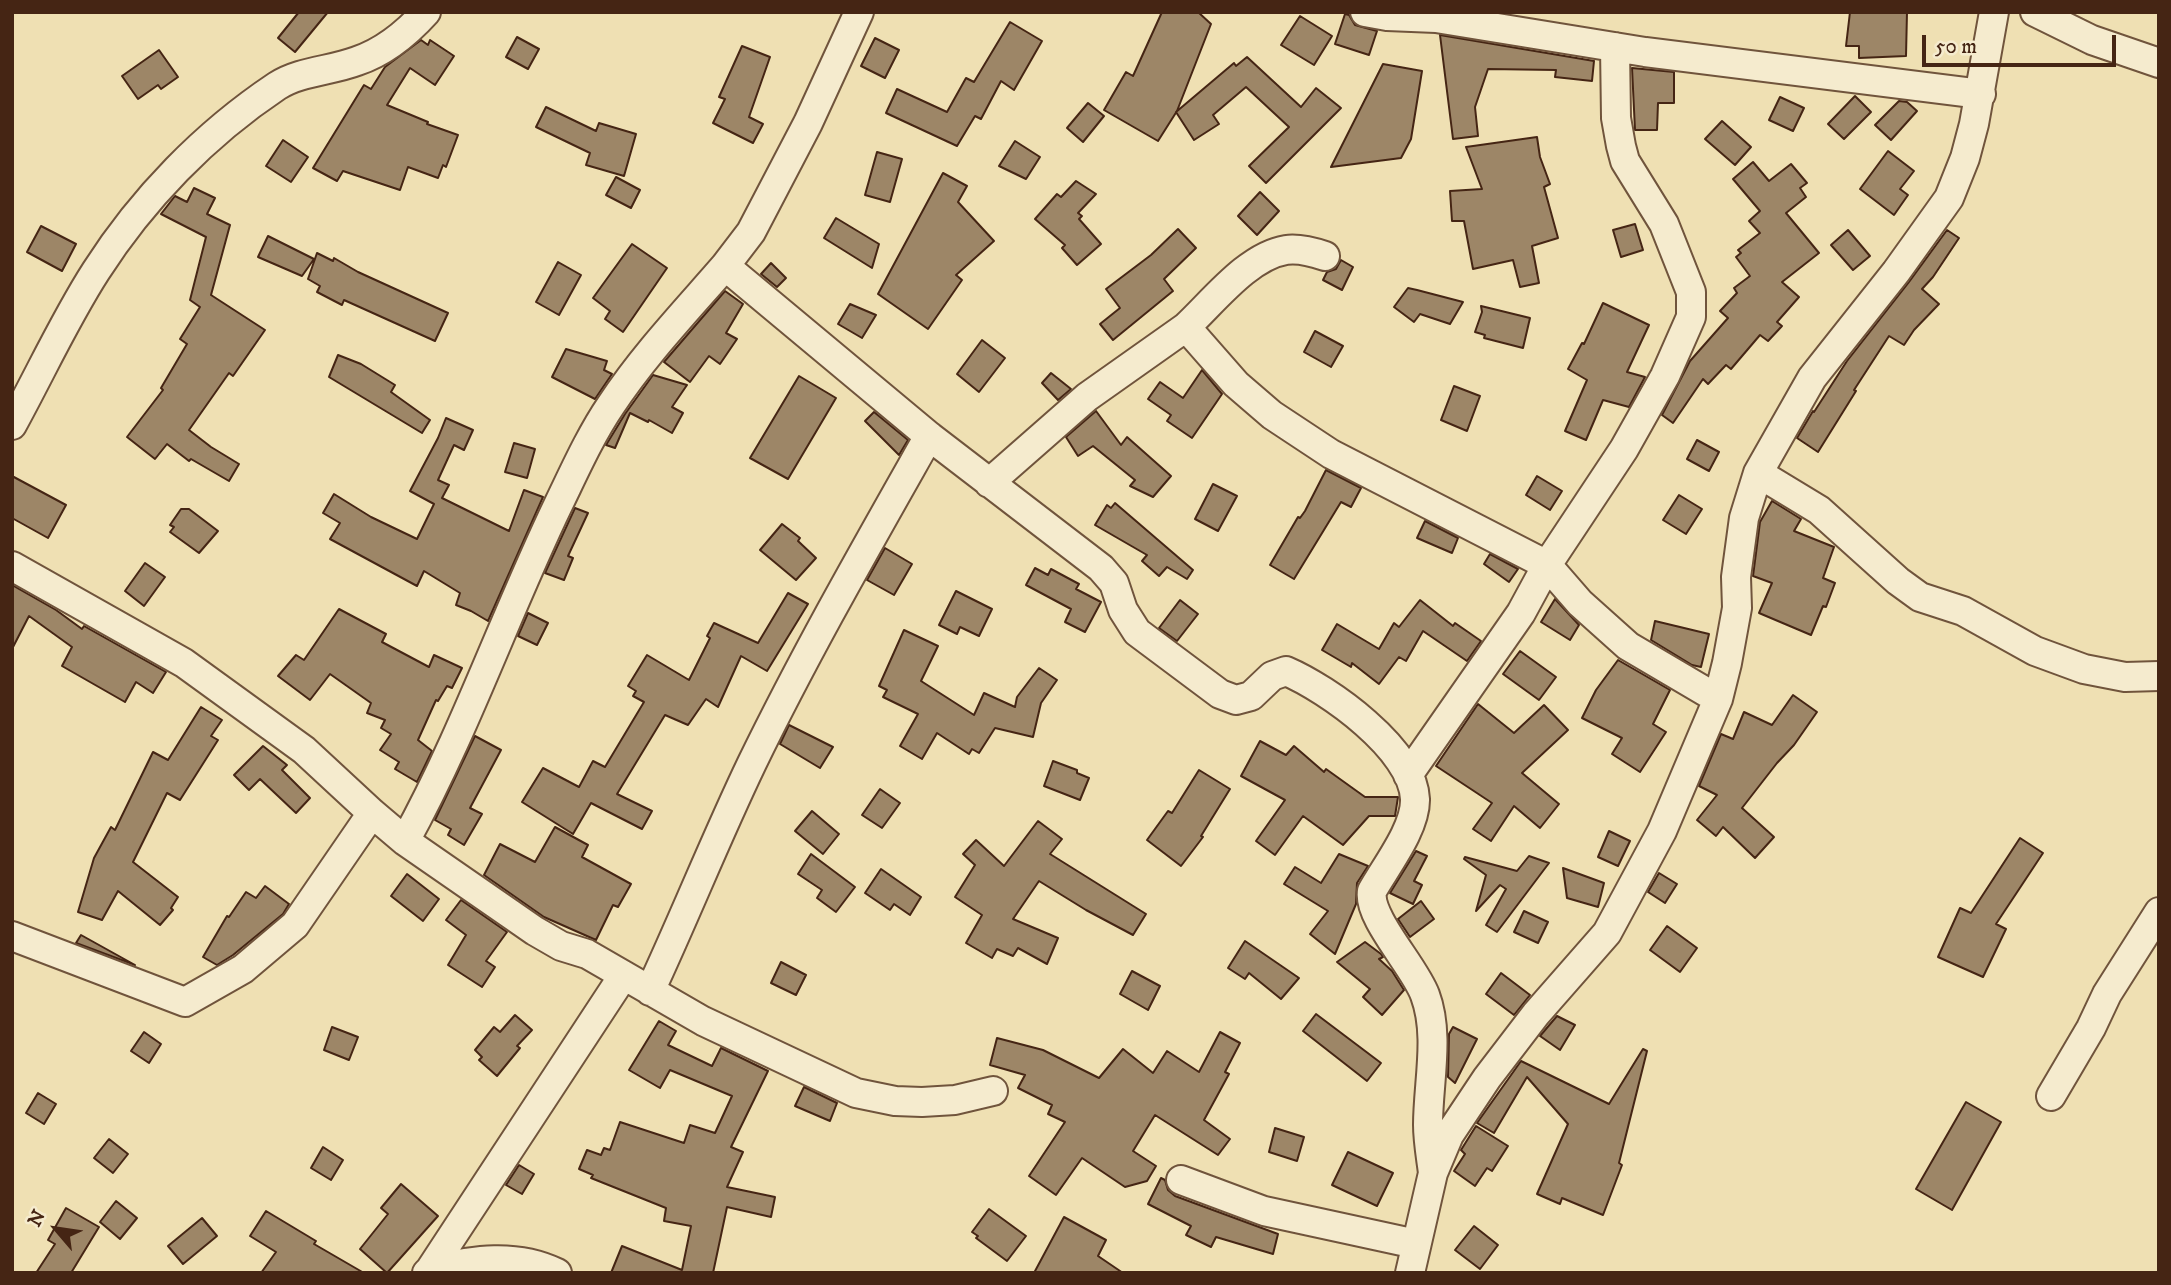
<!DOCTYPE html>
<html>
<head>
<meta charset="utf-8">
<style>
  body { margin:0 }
  #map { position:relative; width:2171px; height:1285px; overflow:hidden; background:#efe0b3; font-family:"IM FELL DW Pica",serif }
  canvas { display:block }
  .frame { position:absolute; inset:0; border:14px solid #452514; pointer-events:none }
  .north { position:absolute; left:21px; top:1194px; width:70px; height:70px; -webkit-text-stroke:5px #f5ebce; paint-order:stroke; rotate:299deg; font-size:19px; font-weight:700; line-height:28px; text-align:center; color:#452514 }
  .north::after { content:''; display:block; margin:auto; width:24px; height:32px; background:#452514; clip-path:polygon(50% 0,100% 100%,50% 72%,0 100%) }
  .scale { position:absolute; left:1922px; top:35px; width:194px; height:32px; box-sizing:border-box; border:4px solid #452514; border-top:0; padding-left:9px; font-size:21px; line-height:24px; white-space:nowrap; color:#452514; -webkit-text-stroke:5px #f5ebce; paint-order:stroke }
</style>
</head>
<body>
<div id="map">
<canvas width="2171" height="1285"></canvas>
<div class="frame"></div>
<div class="north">N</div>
<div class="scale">50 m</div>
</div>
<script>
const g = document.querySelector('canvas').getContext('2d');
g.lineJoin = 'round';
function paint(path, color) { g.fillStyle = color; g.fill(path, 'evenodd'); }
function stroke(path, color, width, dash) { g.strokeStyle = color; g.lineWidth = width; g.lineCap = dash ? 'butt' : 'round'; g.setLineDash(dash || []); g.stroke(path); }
const building = new Path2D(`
  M299,12H328L295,52L278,38Z
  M1162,12H1198L1211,24L1177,111L1158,141L1104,110L1126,72L1133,76Z
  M1850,12H1907L1906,56L1859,58V46H1846Z
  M1345,14L1349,15L1355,25L1377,31L1369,55L1335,44Z
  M1300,16L1332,36L1314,65L1281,45Z
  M1010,22L1042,41L1014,90L1001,81L981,119L975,116L957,146L886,113L897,89L947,112L966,78L974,82Z
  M1440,35L1594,61L1592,81L1555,77L1556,70L1488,69L1475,107L1478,136L1453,139Z
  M517,37L539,49L528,69L506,57Z
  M875,38L899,50L885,78L861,66Z
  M421,40L428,45L430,40L454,56L435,85L410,68L387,105L428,122L427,124L458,135L446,167L443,165L438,178L408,167L400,190L343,171L337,181L313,168L364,85L371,89L385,67Z
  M742,46L770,57L749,117L763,124L753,143L713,123L725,99L719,97Z
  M159,50L178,77L161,89L158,85L138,99L122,76Z
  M1247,57L1301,107L1316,88L1341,108L1266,183L1249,166L1289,127L1246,87L1213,115L1219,124L1194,140L1176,112L1234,63L1236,66Z
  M1383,64L1422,71L1411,139L1401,158L1331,167Z
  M1632,68L1674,72V103H1658L1657,130H1635Z
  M1855,96L1871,112L1844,139L1828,124Z
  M1780,97L1804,108L1793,131L1769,120Z
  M1899,101L1907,102L1917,111L1891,140L1875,125Z
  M1088,103L1104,116L1083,142L1067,128Z
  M546,107L596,131L599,123L636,134L624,176L586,165L590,153L536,127Z
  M1722,121L1751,147L1735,165L1705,139Z
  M1537,137L1540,157L1550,184L1544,187L1558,238L1532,246L1539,283L1520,287L1513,260L1473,269L1464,221H1452L1450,191L1482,189L1466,147Z
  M283,140L308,157L291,182L266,166Z
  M1015,141L1040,157L1026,179L999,166Z
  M1888,151L1914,171L1900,189L1908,195L1894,215L1860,189Z
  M877,152L902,159L890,202L865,195Z
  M1753,162L1769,181L1791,164L1807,183L1800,188L1806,197L1786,213L1819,253L1782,282L1799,297L1777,322L1782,326L1768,341L1760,335L1731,369L1726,365L1708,384L1703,379L1673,423L1662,415L1690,361L1728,318L1720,311L1737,293L1734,288L1750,276L1736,257L1741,253L1738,250L1760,233L1749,221L1760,211L1733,179Z
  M943,173L967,186L958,202L994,241L956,275L962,280L928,329L878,294Z
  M616,177L640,190L631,208L606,195Z
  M1076,181L1096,194L1078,213L1082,216L1079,219L1101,244L1077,265L1062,248L1065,245L1035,219L1057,194L1061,197Z
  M194,188L215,198L207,214L230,225L211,295L265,330L233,376L229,373L189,430L211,447L239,464L229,481L191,459L189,461L167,444L155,459L127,437L163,390L161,388L187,344L180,339L200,307L190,300L206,237L161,214L175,196L187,202Z
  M1260,192L1279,211L1257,235L1238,216Z
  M836,218L879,244L872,268L824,238Z
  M1635,224L1643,250L1621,257L1613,230Z
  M41,226L76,244L62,271L27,252Z
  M1178,229L1196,248L1164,279L1173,291L1113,340L1100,324L1120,308L1106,289L1151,255Z
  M1848,230L1870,256L1853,270L1831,245Z
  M1947,230L1959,238L1933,277L1922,289L1939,304L1914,330L1904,345L1889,336L1854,390L1856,391L1818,452L1797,438L1813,411L1814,412L1847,361L1909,282Z
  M268,236L314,259L302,276L258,257Z
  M632,244L667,268L623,332L605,319L610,311L593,298Z
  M317,253L333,261L334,258L358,272L448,313L435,341L344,300L342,305L317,292L320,286L308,279Z
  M1341,260L1353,267L1342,290L1323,280L1327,272L1336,269Z
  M558,262L581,275L559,315L536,302Z
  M771,263L786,278L777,287L761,274Z
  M1408,288L1417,290L1463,302L1450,324L1420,314L1414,322L1394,307Z
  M725,291L743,304L726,333L737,339L720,364L709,356L690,382L664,362Z
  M1603,303L1649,325L1627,372L1645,377L1629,407L1603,400L1586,440L1565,431L1587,380L1568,369L1582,343L1584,344Z
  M850,304L876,315L862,338L838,324Z
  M1481,306L1530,318L1523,348L1484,338L1485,335L1475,332L1482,312Z
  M1315,331L1343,346L1331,367L1304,352Z
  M982,340L1005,358L979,392L957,374Z
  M566,349L607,361L604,370L612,374L595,399L552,377Z
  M338,355L361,364L395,385L391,392L430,420L422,433L329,377Z
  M1202,370L1222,394L1192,438L1167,421L1171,415L1148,399L1160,382L1183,398Z
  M1051,373L1071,389L1058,400L1042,383Z
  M653,375L687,385L672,407L683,413L672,433L649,420L648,422L630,413L615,448L606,445L625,414Z
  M799,376L836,398L788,479L750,458Z
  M1454,386L1480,396L1467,431L1441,420Z
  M1096,411L1121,445L1127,437L1171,476L1153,497L1130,486L1135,480L1093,446L1078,456L1066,437Z
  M874,412L908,440L899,455L865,421Z
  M446,418L473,430L464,450L454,445L438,480L449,485L442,498L509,531L524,490L543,497L488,621L471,611L456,605L460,593L424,571L417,586L330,539L340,523L323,513L334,494L371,517L417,539L434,504L410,491L438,438Z
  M1697,440L1719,452L1709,471L1687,459Z
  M514,443L535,449L527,478L505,472Z
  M1326,470L1361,488L1351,507L1341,502L1294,579L1270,565L1298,517L1300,518L1305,511Z
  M12,476L66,505L48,538L12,518Z
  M1537,476L1562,491L1550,510L1526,495Z
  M1213,484L1237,496L1218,531L1195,519Z
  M1679,495L1702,509L1686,534L1663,520Z
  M1772,501L1801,519L1794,531L1834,547L1823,578L1835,583L1826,607L1823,606L1811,635L1759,613L1772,583L1753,576L1760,522Z
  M1115,503L1193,570L1187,579L1167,567L1159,576L1142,561L1147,555L1095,525L1107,505L1111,508Z
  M575,508L588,513L568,556L573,558L564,580L545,573Z
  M181,509H189L218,531L199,553L170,532L174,527L170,525Z
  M1425,521L1458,538L1452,553L1417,538Z
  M782,524L800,538L798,541L816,558L796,580L760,550Z
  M885,548L912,564L894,595L867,580Z
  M1490,554L1518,569L1509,582L1484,564Z
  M145,563L165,577L144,606L125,591Z
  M1035,568L1048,575L1051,569L1079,584L1076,589L1101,602L1085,632L1065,622L1071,609L1026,585Z
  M12,585L56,610L82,629L84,626L166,672L153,693L136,682L125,702L62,666L72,647L29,616L12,649Z
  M956,591L992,609L979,636L960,627L957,634L939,625Z
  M788,593L808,604L767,671L741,656L718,707L706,699L688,725L665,715L617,794L652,811L642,829L591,803L573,834L522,802L543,768L579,787L593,761L605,767L644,702L633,696L636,691L628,686L647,655L689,680L710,638L707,636L714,623L758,643Z
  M1555,599L1579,625L1570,640L1541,622Z
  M1180,600L1198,614L1177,641L1159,628Z
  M1420,600L1453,626L1455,623L1481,641L1467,661L1423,631L1406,661L1399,657L1379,684L1352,663L1351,667L1322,650L1337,624L1379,649L1394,623L1399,627Z
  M339,609L386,634L382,642L429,667L434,655L462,668L452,688L447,686L438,701L436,700L418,740L432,751L417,782L395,769L399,762L380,750L391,734L381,728L385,720L367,713L371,703L330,674L310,700L278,676L296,655L304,660Z
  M528,613L548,623L537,645L518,636Z
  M1655,621L1709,634L1701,667L1692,665L1651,640Z
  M904,630L938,646L921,681L974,715L984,693L1015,707L1017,697L1039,668L1057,680L1041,703L1033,737L995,728L979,753L972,749L969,754L937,733L922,759L900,746L918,714L883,697L887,690L879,686Z
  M1520,651L1556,677L1539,700L1503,674Z
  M1618,660L1670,690L1653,724L1666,732L1640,772L1612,754L1622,738L1582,718L1596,690Z
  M1793,695L1817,712L1794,745L1777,763L1742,808L1774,837L1755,858L1723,827L1716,836L1697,820L1717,795L1699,786L1721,734L1733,739L1744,712L1772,725Z
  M1478,704L1514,733L1544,705L1568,730L1522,773L1559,804L1540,828L1514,806L1491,841L1473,829L1492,803L1436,766Z
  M201,707L222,720L211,736L218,740L180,800L167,793L133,862L178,897L171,908L173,910L160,925L118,891L102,920L78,912L94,858L111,827L115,830L153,752L168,760Z
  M789,725L833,747L820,768L780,744Z
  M475,736L501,750L470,808L482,814L464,845L448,835L451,829L435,820Z
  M1260,741L1286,755L1294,746L1324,772L1326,769L1365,797H1398L1395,816H1369L1343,845L1303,816L1275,855L1256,841L1285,800L1241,776Z
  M263,746L287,765L282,770L310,798L296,813L260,779L249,790L234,775Z
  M1053,761L1077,770V773L1089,778L1080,800L1044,786Z
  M1199,770L1230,789L1201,836L1203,837L1181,866L1147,840L1168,811L1172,813Z
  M880,789L900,803L882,828L862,815Z
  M812,811L839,834L823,854L795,831Z
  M1038,821L1062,839L1050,854L1146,914L1133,935L1086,910L1039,881L1013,919L1058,938L1047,964L1018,948L1013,956L997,949L992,958L966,943L982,915L955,897L975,865L963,854L976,840L1004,866Z
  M555,827L588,845L582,857L631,884L618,907L613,905L596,940L544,917L484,875L500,844L535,862Z
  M1609,831L1630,841L1618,866L1598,857Z
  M2020,838L2043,853L1996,924L2006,929L1983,977L1938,957L1960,908L1971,913Z
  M1416,851L1427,856L1414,881L1422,885L1413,904L1390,893Z
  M811,854L855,887L836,912L817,898L822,890L798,874Z
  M1339,854L1368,866L1357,883L1356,904L1335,954L1310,934L1328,911L1284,884L1295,867L1321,883Z
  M1529,856L1549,863L1497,932L1486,925L1506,889L1500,885L1476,911L1486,875L1464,859L1465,857L1517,871Z
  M1563,868L1604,883L1598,907L1567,898Z
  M881,869L921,897L910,915L894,904L890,910L865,893Z
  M1659,873L1677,884L1665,903L1648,892Z
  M407,874L439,899L423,921L391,896Z
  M265,886L289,904L283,914L233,955L217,965L203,957L227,916L229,917L246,892L256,898Z
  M461,900L507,932L486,961L495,967L482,987L448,965L466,935L446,920Z
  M1421,901L1434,919L1410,937L1398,919Z
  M1524,911L1548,922L1538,943L1514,932Z
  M1667,926L1697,948L1680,972L1650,950Z
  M81,935L135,965L76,943Z
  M1245,941L1299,978L1281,999L1249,973L1245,979L1228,968Z
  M1365,942L1381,954L1383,957L1379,959L1392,971L1404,990L1382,1015L1363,997L1370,989L1337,962Z
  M781,962L806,975L796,995L771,983Z
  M1132,971L1160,986L1148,1010L1120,994Z
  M1501,973L1530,995L1514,1015L1486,994Z
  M1316,1014L1381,1063L1367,1081L1303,1031Z
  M515,1015L532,1030L517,1046L520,1048L497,1076L479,1060L482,1057L475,1050L494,1027L500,1032Z
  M1557,1016L1575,1025L1560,1050L1540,1036Z
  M659,1021L676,1031L668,1045L712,1066L721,1048L768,1071L731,1147L743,1152L727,1187L775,1197L771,1217L727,1207L713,1273H611L622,1246L682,1270L691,1226L664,1221L666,1208L591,1178L593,1175L579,1169L587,1150L601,1155L604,1148L610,1150L620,1122L684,1143L690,1125L715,1133L732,1096L670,1070L660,1088L629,1070Z
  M332,1027L358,1037L349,1060L324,1050Z
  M1453,1027L1477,1039L1455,1083L1448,1077L1449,1034Z
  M144,1032L161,1044L149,1063L131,1051Z
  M1220,1032L1240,1043L1225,1072L1229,1074L1204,1120L1230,1139L1218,1155L1155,1115L1133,1151L1156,1166L1147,1181L1125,1187L1082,1158L1056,1195L1029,1176L1065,1122L1048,1114L1052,1105L1018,1088L1025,1075L990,1065L997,1038L1043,1050L1099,1078L1123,1049L1153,1073L1167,1051L1199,1072Z
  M1643,1049L1647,1051L1619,1163L1622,1165L1603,1215L1562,1198L1560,1204L1537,1194L1568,1124L1527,1077L1494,1133L1477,1123L1521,1061L1609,1104Z
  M804,1087L837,1103L830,1121L795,1106Z
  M38,1093L56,1104L44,1124L26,1113Z
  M1966,1102L2001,1122L1952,1210L1916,1189Z
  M1476,1126L1508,1146L1492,1171L1487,1168L1475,1186L1454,1171L1465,1154L1461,1150Z
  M1275,1128L1304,1137L1297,1161L1269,1152Z
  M109,1139L128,1154L113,1173L94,1158Z
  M323,1147L343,1160L331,1180L311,1168Z
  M1348,1152L1393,1173L1377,1206L1332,1185Z
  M519,1165L534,1174L522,1194L506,1185Z
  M1161,1178L1165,1180L1168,1190L1175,1196L1278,1234L1273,1254L1216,1237L1211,1247L1186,1235L1191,1226L1148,1204Z
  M401,1184L438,1216L387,1273L360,1249L388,1214L381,1208Z
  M116,1201L137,1218L120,1239L100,1222Z
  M66,1208L99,1227L71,1273H36L55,1244L48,1240Z
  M989,1209L1026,1236L1007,1261L976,1238L978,1236L972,1232Z
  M266,1211L316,1241L314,1244L364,1273H261L276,1252L250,1236Z
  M1064,1217L1106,1240L1098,1256L1123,1273H1034Z
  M202,1218L217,1236L183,1264L168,1246Z
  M1474,1226L1498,1245L1480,1269L1455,1250Z`);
const street = new Path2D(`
  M859,12L808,123L751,232L725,266L929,436L1101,568L1114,583L1123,610L1137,632L1220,694L1236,700L1251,696L1272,676L1286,671C1328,689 1413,749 1415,799C1416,828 1386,866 1372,891C1367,917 1415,967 1425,995C1440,1035 1428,1083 1428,1125C1428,1141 1431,1157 1433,1173
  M1365,12L1387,16L1436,18L1645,52L1981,94
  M2035,12L2092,40L2159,63
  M1325,256C1313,252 1299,248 1286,250C1248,256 1213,302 1186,327L1236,384L1272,415L1331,454L1547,565L1580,603L1628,646L1718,699
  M12,425C40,374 65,319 96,271C142,199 205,134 277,86C300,71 331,71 357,61C384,52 407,33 426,12
  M1758,473L1819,510L1898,581L1920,597L1963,611L2035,651L2084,669L2125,677L2159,676
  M989,483L1087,397L1186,327
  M12,566L184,663L304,750L372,813L405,841L535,931L561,946L587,954L703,1021L856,1093L895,1101L922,1102L955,1100L993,1091
  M1408,775L1521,613L1547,565L1624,449L1665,376L1691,317V292L1664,224L1625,161L1621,146L1616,118L1615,47
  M405,841C465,732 505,615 559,503C575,470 590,436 611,405C644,355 686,311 725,266
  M12,936L185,1002L243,969L295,925L372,813
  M650,991C685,916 716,838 752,763C806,652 868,544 929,436
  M2051,1096L2091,1028L2107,994L2159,912
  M1181,1180L1264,1211L1416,1244
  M430,1270L623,976
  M427,1273L430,1270C473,1260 516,1253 557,1273
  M1410,1273L1433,1173L1449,1135L1487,1078L1536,1014L1607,933L1662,831L1718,699L1727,663L1737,608L1736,577L1744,518L1758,473L1812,378L1896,272L1949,198L1965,158L1974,124L1994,12`);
paint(building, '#9d8667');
stroke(building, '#452514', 2);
stroke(street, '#70543c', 32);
stroke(street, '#f5ebce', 28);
</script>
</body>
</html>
